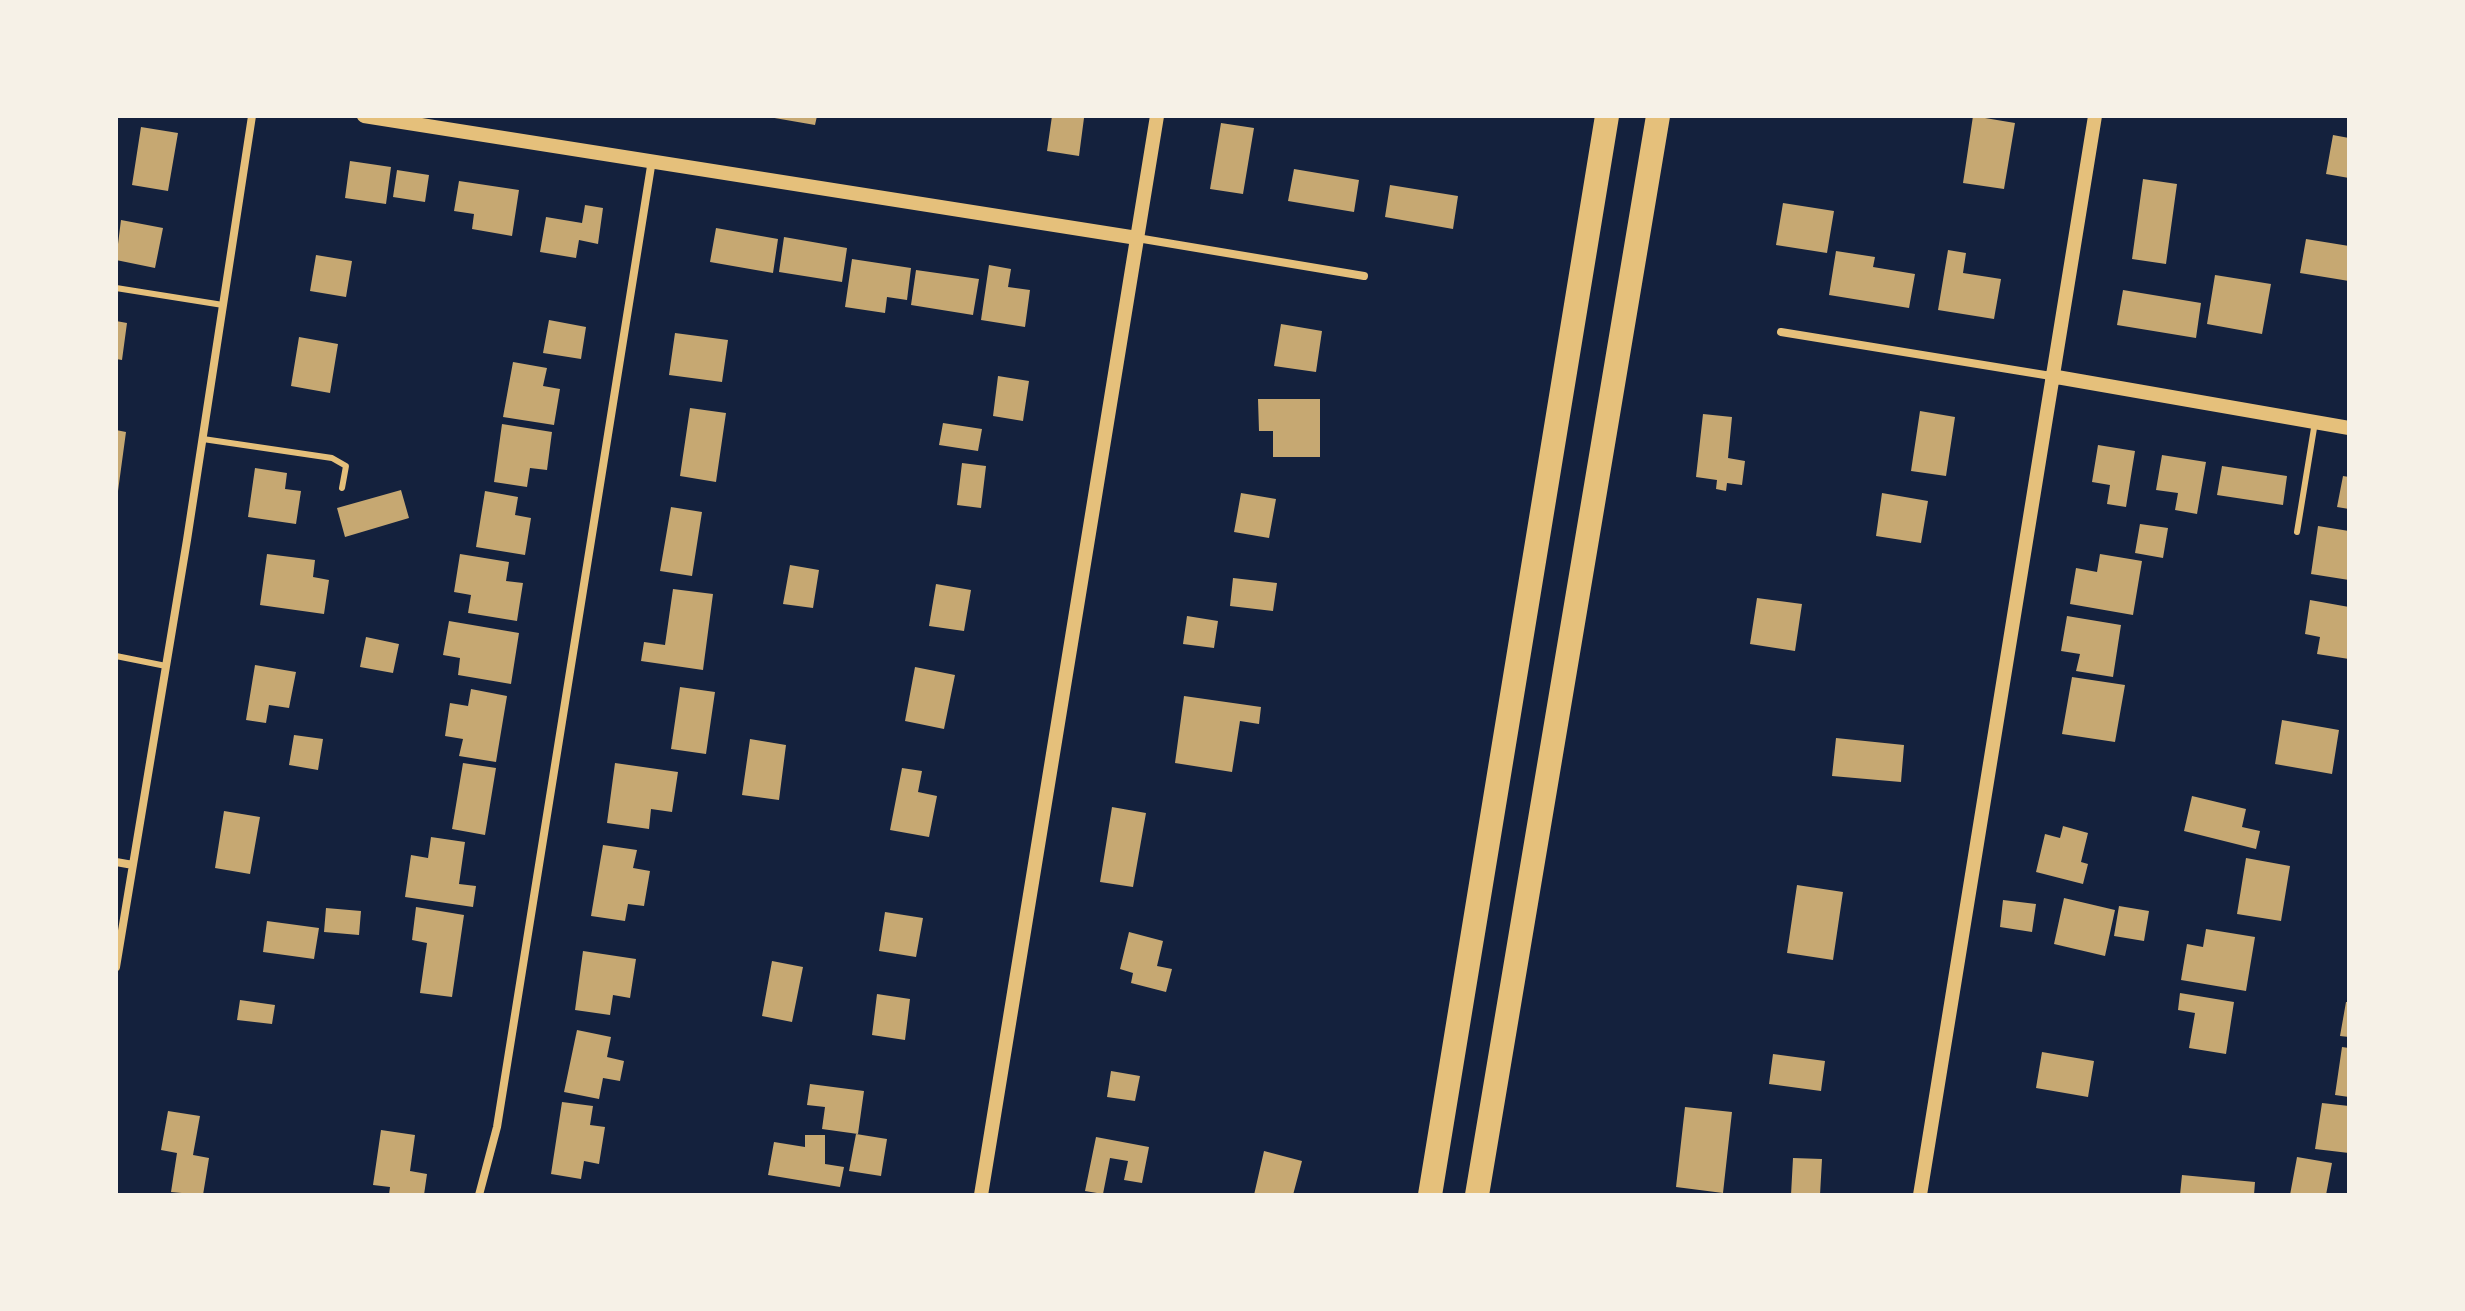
<!DOCTYPE html>
<html>
<head>
<meta charset="utf-8">
<style>
  body { margin:0 }
  #map { position:relative; width:2465px; height:1311px; overflow:hidden; background:#14213d; font-family:Cabin,sans-serif }
  canvas { display:block }
  .frame { position:absolute; inset:0; border:118px solid #f6f1e7; pointer-events:none }
</style>
</head>
<body>
<div id="map">
<canvas width="2465" height="1311"></canvas>
<div class="frame"></div>
</div>
<script>
const g = document.querySelector('canvas').getContext('2d');
g.lineJoin = 'round';
function paint(path, color) { g.fillStyle = color; g.fill(path, 'evenodd'); }
function stroke(path, color, width, dash) { g.strokeStyle = color; g.lineWidth = width; g.lineCap = dash ? 'butt' : 'round'; g.setLineDash(dash || []); g.stroke(path); }
const building = new Path2D(`
  M763,116H817L815,125Z
  M1052,116L1084,118L1079,156L1047,151Z
  M1973,116L2015,123L2004,189L1963,183Z
  M1221,123L1254,128L1243,194L1210,189Z
  M141,127L178,133L168,191L132,185Z
  M2333,135L2349,138V178L2326,174Z
  M350,161L391,167L386,204L345,198Z
  M1294,169L1359,180L1354,212L1288,201Z
  M397,170L429,175L425,202L393,197Z
  M2143,179L2177,184L2166,264L2132,259Z
  M459,181L519,190L512,236L472,229L474,214L454,211Z
  M1390,185L1458,196L1453,229L1385,217Z
  M1783,203L1834,211L1827,253L1776,245Z
  M585,205L603,208L598,244L579,240L576,258L540,252L546,217L582,223Z
  M121,220L163,228L155,268L116,260Z
  M716,228L778,239L773,273L710,262Z
  M784,237L847,248L842,282L779,272Z
  M2306,239L2349,246V281L2300,273Z
  M1948,250L1966,253L1963,273L2001,279L1994,319L1938,310Z
  M1836,251L1875,257L1873,267L1915,274L1909,308L1829,295Z
  M316,255L352,261L346,297L310,291Z
  M852,259L911,268L907,300L887,297L885,313L845,307Z
  M989,265L1011,269L1008,287L1030,290L1025,327L981,320Z
  M916,270L979,279L973,315L911,305Z
  M2215,275L2271,284L2262,334L2207,324Z
  M2123,290L2201,303L2196,338L2117,325Z
  M549,320L586,327L581,359L543,353Z
  M116,321L127,323L122,360L116,359Z
  M1281,324L1322,331L1316,372L1274,366Z
  M675,333L728,340L722,382L669,375Z
  M299,337L338,344L330,393L291,386Z
  M513,362L547,368L543,386L560,389L554,425L503,417Z
  M998,376L1029,381L1023,421L993,416Z
  M1258,399H1320V457H1273V431H1259Z
  M690,408L726,413L716,482L680,476Z
  M1920,411L1955,417L1946,476L1911,471Z
  M1703,414L1732,417L1728,458L1745,461L1742,485L1727,483L1726,491L1716,489L1717,480L1696,477Z
  M943,423L982,429L978,451L939,445Z
  M502,424L552,432L547,470L530,468L527,487L494,482Z
  M116,430L126,432L118,491H116Z
  M2098,445L2135,451L2126,507L2107,504L2110,485L2092,482Z
  M2162,455L2206,462L2197,514L2175,510L2178,493L2156,490Z
  M962,463L986,466L981,508L957,505Z
  M2222,466L2287,476L2283,505L2217,495Z
  M255,468L287,473L285,489L301,491L296,524L248,517Z
  M2343,476L2349,477V509L2337,507Z
  M401,490L409,518L345,537L337,508Z
  M485,491L518,497L515,515L531,518L525,555L476,547Z
  M1241,493L1276,499L1269,538L1234,532Z
  M1882,493L1928,501L1921,543L1876,536Z
  M671,507L702,512L692,576L660,571Z
  M2140,524L2168,528L2163,558L2135,553Z
  M2318,526L2349,531V580L2311,574Z
  M267,554L315,560L313,577L329,580L324,614L260,605Z
  M460,554L509,562L506,581L523,583L517,621L468,613L471,595L454,592Z
  M2100,554L2142,561L2133,615L2070,604L2076,568L2097,572Z
  M790,565L819,570L813,608L783,604Z
  M1233,578L1277,583L1273,611L1230,606Z
  M936,584L971,590L964,631L929,626Z
  M673,589L713,594L703,670L641,661L644,642L665,645Z
  M1757,598L1802,604L1795,651L1750,644Z
  M2310,600L2349,607V659L2317,654L2320,637L2305,634Z
  M1187,616L1218,621L1214,648L1183,644Z
  M2067,616L2121,625L2113,677L2076,671L2080,654L2061,651Z
  M449,621L519,633L511,684L458,675L460,658L443,655Z
  M366,637L399,644L393,673L360,667Z
  M255,665L296,672L289,708L269,705L266,723L246,720Z
  M915,667L955,675L944,729L905,721Z
  M2072,677L2125,685L2115,742L2062,734Z
  M680,687L715,692L706,754L671,749Z
  M471,689L507,696L496,762L459,756L463,739L445,736L450,703L468,706Z
  M1184,696L1261,707L1259,724L1240,721L1232,772L1175,763Z
  M2282,720L2339,730L2332,774L2275,764Z
  M294,735L323,739L318,770L289,765Z
  M1836,738L1904,745L1901,782L1832,776Z
  M750,739L786,745L779,800L742,795Z
  M463,763L496,768L485,835L452,829Z
  M615,763L678,772L672,812L651,809L649,829L607,823Z
  M902,768L922,771L918,792L937,796L929,837L890,830Z
  M2192,796L2246,809L2242,827L2260,831L2256,849L2184,831Z
  M1112,807L1146,813L1133,887L1100,882Z
  M224,811L260,817L250,874L215,868Z
  M2063,826L2088,833L2081,862L2088,864L2083,884L2036,872L2045,834L2060,838Z
  M431,837L465,842L459,884L476,886L473,907L405,897L411,855L428,858Z
  M603,845L637,850L633,868L650,871L644,906L628,904L625,921L591,916Z
  M2246,858L2290,866L2281,921L2237,914Z
  M1797,885L1843,892L1833,960L1787,953Z
  M2064,898L2115,910L2105,956L2054,944Z
  M2003,900L2036,904L2032,932L2000,927Z
  M2119,906L2149,911L2144,941L2114,936Z
  M416,907L464,915L452,997L420,993L427,943L412,940Z
  M326,908L361,911L359,935L324,932Z
  M885,912L923,918L916,957L879,951Z
  M267,921L319,928L314,959L263,952Z
  M2206,929L2255,937L2246,991L2181,980L2187,944L2203,947Z
  M1129,932L1163,941L1157,966L1172,969L1166,992L1131,983L1133,973L1120,969Z
  M583,951L636,959L630,998L613,995L610,1015L575,1010Z
  M772,961L803,967L792,1022L762,1016Z
  M2180,993L2234,1002L2226,1054L2189,1048L2195,1013L2178,1010Z
  M877,994L910,999L905,1040L872,1035Z
  M240,1000L275,1005L272,1024L237,1020Z
  M2346,1002H2349V1037L2340,1036Z
  M577,1030L611,1037L607,1057L624,1061L620,1081L603,1078L599,1099L564,1092Z
  M2342,1047L2349,1048V1097L2335,1095Z
  M2042,1052L2094,1061L2088,1097L2036,1088Z
  M1773,1054L1825,1061L1821,1091L1769,1084Z
  M1111,1071L1140,1076L1135,1101L1107,1097Z
  M810,1084L864,1091L858,1134L822,1129L825,1107L807,1105Z
  M562,1102L593,1106L590,1125L605,1127L599,1164L584,1161L581,1179L551,1174Z
  M2322,1103L2349,1106V1153L2315,1149Z
  M1685,1107L1732,1112L1723,1193L1676,1187Z
  M168,1111L200,1116L193,1155L209,1158L203,1195L171,1192L177,1153L161,1150Z
  M381,1130L415,1135L410,1171L427,1174L424,1195H389L390,1187L373,1185Z
  M856,1134L887,1139L881,1176L849,1171Z
  M805,1135H825V1164L844,1167L840,1187L768,1175L774,1142L805,1147Z
  M1096,1137L1149,1147L1142,1183L1124,1180L1128,1161L1110,1158L1103,1194L1085,1191Z
  M1264,1151L1302,1161L1293,1195H1254Z
  M2297,1157L2332,1163L2326,1195H2290Z
  M1793,1158L1822,1159L1820,1195H1791Z
  M2182,1175L2255,1182L2254,1195H2180Z`);
const service = new Path2D(`
  M116,288L223,305
  M203,439L332,458L346,466L342,488
  M2297,532L2315,422
  M116,656L166,666`);
const minor = new Path2D(`
  M1137,238L1364,276
  M1781,332L2051,376
  M116,862L133,865
  M116,967L187,540L252,116
  M479,1195L497,1127L652,160`);
const tertiary = new Path2D(`
  M364,116L1137,238
  M2051,376L2349,428
  M981,1195L1157,116
  M1920,1195L2095,116`);
const motorway = new Path2D(`
  M1430,1195L1607,116
  M1477,1195L1658,116`);
paint(building, '#c6a872');
stroke(service, '#e5c07b', 6);
stroke(minor, '#e5c07b', 8);
stroke(tertiary, '#e5c07b', 14);
stroke(motorway, '#e5c07b', 24);
</script>
</body>
</html>
